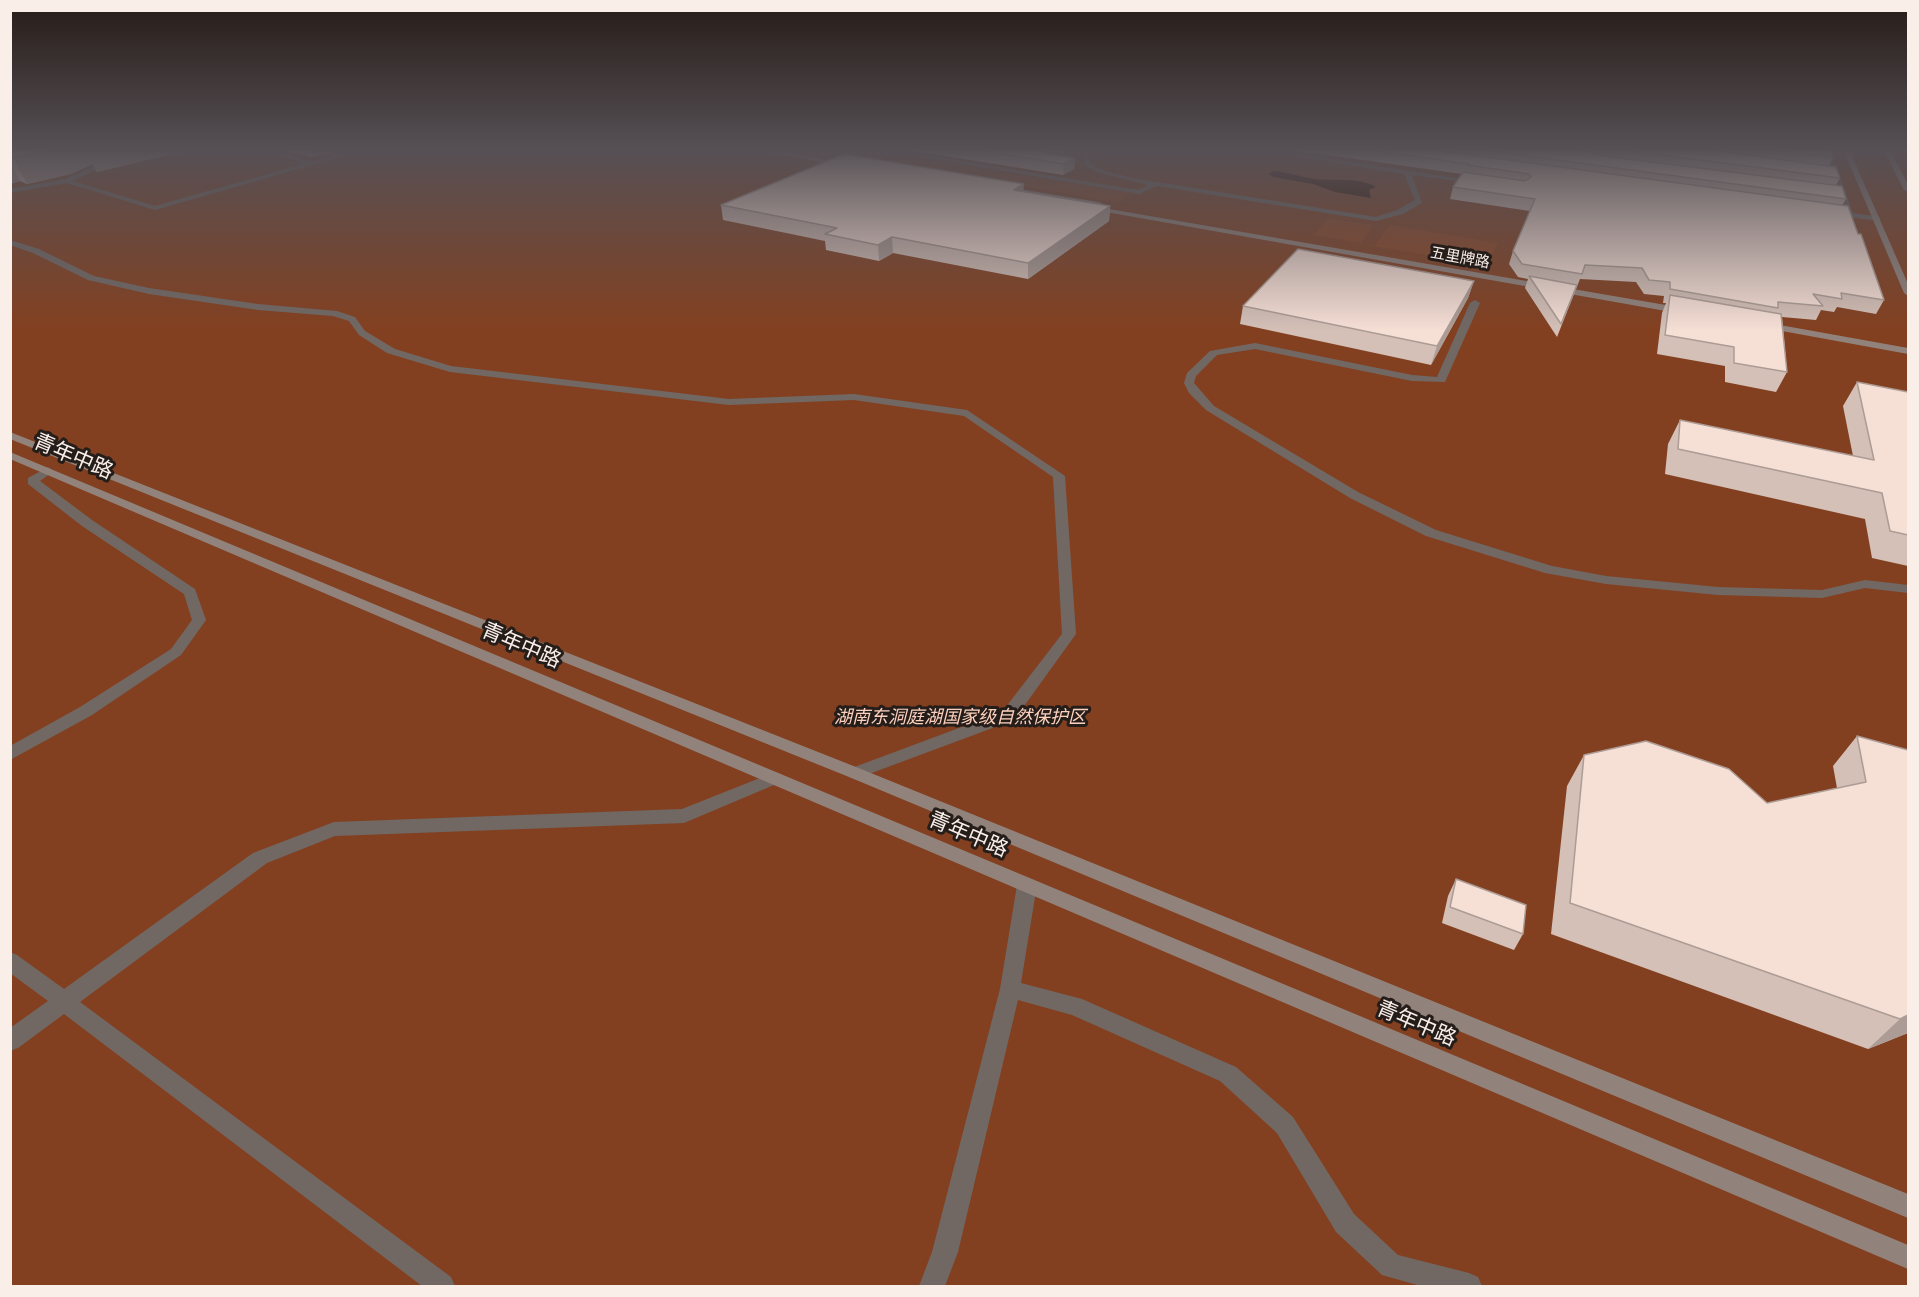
<!DOCTYPE html>
<html>
<head>
<meta charset="utf-8">
<style>
  body { margin:0 }
  #map { position:relative; width:1919px; height:1297px; overflow:hidden; background:#45332b; font-family:Literata,serif }
  canvas { display:block }
  .frame { position:absolute; inset:0; border:12px solid #faeee9; pointer-events:none }
</style>
</head>
<body>
<div id="map">
<canvas width="1919" height="1297"></canvas>
<div class="frame"></div>
</div>
<script>
const g = document.querySelector('canvas').getContext('2d');
g.lineJoin = 'round';
function paint(path, color) { g.fillStyle = color; g.fill(path, 'evenodd'); }
function stroke(path, color, width, dash) { g.strokeStyle = color; g.lineWidth = width; g.lineCap = dash ? 'butt' : 'round'; g.setLineDash(dash || []); g.stroke(path); }
function drawText(font, color, halo, rows, align = 'center') {
  g.font = font + ' Literata,"Noto Sans SC",serif'; g.lineWidth = 6; g.setLineDash([]); g.textBaseline = 'middle'; g.strokeStyle = halo; g.fillStyle = color; for (const [text, x, y, turn = 0] of rows) {
    g.save(); g.translate(x, y); g.rotate((+turn || 0) * Math.PI / 180); g.textAlign = isNaN(turn) ? turn : align; if (halo) g.strokeText(text, 0, 0); g.fillText(text, 0, 0); g.restore();
  }
}
const green = new Path2D(`
  M10,149H1908V1286H11Z`);
const forest = new Path2D(`
  M810,149H862L1131,193L1120,203Z
  M1328,218L1373,225L1361,243L1314,235Z
  M1390,225L1498,243L1486,265L1374,246Z`);
const water = new Path2D(`
  M1273,171C1288,172 1300,177 1315,179C1334,181 1359,177 1376,187L1369,190L1371,198L1335,192L1313,184L1273,177L1268,174Z`);
const street = new Path2D(`
  M79,149H90L119,159L73,181L155,206L307,163L255,149C274,149 301,162 316,161C334,158 350,149 368,149L155,210L67,183L10,193V189L65,179L110,159Z
  M197,149H204L201,151Z
  M872,149H888L1138,190L1148,185L1097,172L1085,165L1084,149H1090V163L1101,170L1132,178L1376,217L1397,210L1415,200L1404,174L1250,149H1267L1482,182L1478,184L1412,175L1422,203L1403,214L1376,221L1157,186L1139,194Z
  M1824,149H1830L1853,213L1880,217V221L1830,215V211L1845,212Z
  M10,240L39,249L94,276L149,288L258,304L337,311L355,317L365,331L395,349L451,366L729,399L854,394L967,410L1065,476L1076,634L1014,720L861,777L855,779L849,777L846,773L849,769L1002,712L1062,634L1053,477L964,416L854,400L729,405L450,372L387,353L359,335L349,321L333,316L258,310L149,294L88,280L33,253L10,245Z
  M1475,300L1480,303L1445,382L1412,381L1255,349L1217,355L1196,376L1194,383L1214,406L1358,492L1436,530L1552,566L1606,576L1718,587L1822,590L1865,580L1908,585V593L1865,588L1822,598L1718,595L1606,584L1545,573L1426,536L1350,498L1206,410L1189,393L1184,383L1187,373L1210,351L1255,343L1412,375L1437,377L1470,303Z
  M48,467L54,471L40,481L92,520L195,589L206,620L181,655L92,715L10,760V746L80,707L171,649L192,620L184,594L82,526L28,484V478Z
  M775,772L781,774L784,778L781,782L684,823L335,836L267,863L80,1002L451,1277L455,1286H422L64,1014L18,1048L10,1051V1028L48,1001L10,973V952L17,955L64,989L253,853L334,822L682,809Z
  M1027,877L1034,880L1037,885L1021,983L1082,999L1236,1067L1293,1117L1354,1214L1398,1255L1469,1273L1478,1277L1482,1286H1421L1382,1275L1336,1232L1277,1133L1220,1081L1072,1015L1018,1000L958,1252L945,1286H919L932,1252L1000,989L1017,885L1020,880Z`);
const secondary = new Path2D(`
  M755,149H770L850,165L847,167Z
  M1843,149H1849L1908,284V296L1904,293Z
  M1883,149H1889L1908,184V192L1904,190Z
  M1001,186L1099,202L1103,204L1099,206L1004,190Z
  M1086,205L1683,308L1688,311L1683,314L1089,209L1085,207Z
  M1763,322L1908,348V354L1760,327V323Z
  M10,432L861,769L1908,1194V1218L849,777L10,439Z
  M10,452L1908,1245V1269L10,459Z`);
const wall = new Path2D(`
  M10,149H191L97,172L93,164L71,174L27,184L20,181L10,184Z
  M279,149H342L312,157Z
  M903,149H1070L1063,153L1052,152V154L1075,158L1074,169L1063,175Z
  M1285,149H1445L1444,151L1453,152L1454,149H1831L1833,157L1829,166L1840,178L1836,185L1846,199L1842,205L1858,234L1884,300L1876,314L1837,307L1834,312L1821,310L1816,320L1782,317L1787,372L1776,392L1725,382V366L1657,354L1662,313L1666,303H1663L1664,296L1644,294L1636,282L1580,279L1557,337L1525,288L1528,279L1518,277L1509,264L1513,251L1530,211L1450,199L1453,187L1462,174Z
  M1023,191L1110,206L1109,221L1028,279L893,253L879,261L826,250L825,241L723,220L721,205Z
  M1474,281L1468,298L1431,365L1240,324L1243,306Z
  M1857,382L1908,392V566L1872,558L1865,519L1665,474L1668,444L1680,420L1853,456L1843,406Z
  M1857,736L1908,750V1033L1868,1049L1551,934L1567,786L1584,755L1767,803L1837,788L1833,766Z
  M1456,879L1523,934L1514,950L1442,923L1448,896Z`);
const shadedWall = new Path2D(`
  M51,149H191L97,172L93,164L71,174L27,184L13,157Z
  M309,149H342L312,157Z
  M1052,149L1051,160L1044,153Z
  M1063,149H1070L1063,153Z
  M1075,158L1074,169L1063,175L1064,164Z
  M10,163L20,181L10,184Z
  M1024,184L1023,199L1014,190Z
  M1110,206L1109,221L1028,279V263Z
  M892,237L893,253L879,261L878,245Z
  M1474,281L1468,298L1431,365L1437,346Z
  M1908,1015V1033L1868,1049L1900,1019Z`);
const building = new Path2D(`
  M10,149H51L13,157L10,156Z
  M970,149H1051L1044,153L1075,158L1064,164Z
  M1364,149H1443L1442,151L1848,206L1858,234H1861L1884,300L1841,293L1842,299L1813,294L1823,306L1778,302V308L1670,289V282L1649,280L1642,268L1585,265L1582,274L1522,264L1513,251L1535,199L1453,187L1463,172L1525,181L1531,177L1529,174L1468,165L1469,164Z
  M1476,149H1579L1596,155L1842,186L1846,199Z
  M1615,149H1704L1836,167L1840,178Z
  M1765,149H1831L1833,157Z
  M844,154L1024,184L1014,190L1110,206L1028,263L892,237L878,245L825,234L837,228L721,205Z
  M1298,249L1474,281L1437,346L1243,306Z
  M1529,276L1577,285L1561,324Z
  M1670,295L1781,314L1787,372L1734,363V347L1665,335Z
  M1857,382L1908,392V535L1890,531L1882,493L1678,449L1680,420L1874,460Z
  M1857,736L1908,750V1015L1900,1019L1570,903L1584,755L1646,741L1729,769L1767,803L1866,782Z
  M1456,879L1526,905L1523,934L1450,907Z`);
const farStreetnames = [
  ["五里牌路",1460,258,10]
];
const parkNames = [
  ["湖南东洞庭湖国家级自然保护区",960,718]
];
const nearStreetnames = [
  ["青年中路",73,457,23],
  ["青年中路",521,646,23],
  ["青年中路",968,835,23],
  ["青年中路",1416,1024,23]
];
paint(green, '#834020');
paint(forest, '#8f4522');
paint(water, '#320d00');
paint(street, '#716864');
paint(secondary, '#91837c');
paint(wall, '#d4c0b7');
paint(shadedWall, '#ac9c95');
paint(building, '#f6dfd5');
stroke(building, '#ac9c95', 1.5);
const sky = g.createLinearGradient(0, 0, 0, 331);
sky.addColorStop(0, '#261c18');
sky.addColorStop(0.45, '#565055');
sky.addColorStop(1, '#56505500');
g.fillStyle = sky;
g.fillRect(0, 0, 1919, 331);
drawText('15px', '#faeee9', '#251d19', farStreetnames);
drawText('italic 18px', '#fdd1be', '#251d19', parkNames);
drawText('21px', '#faeee9', '#251d19', nearStreetnames);
</script>
</body>
</html>
